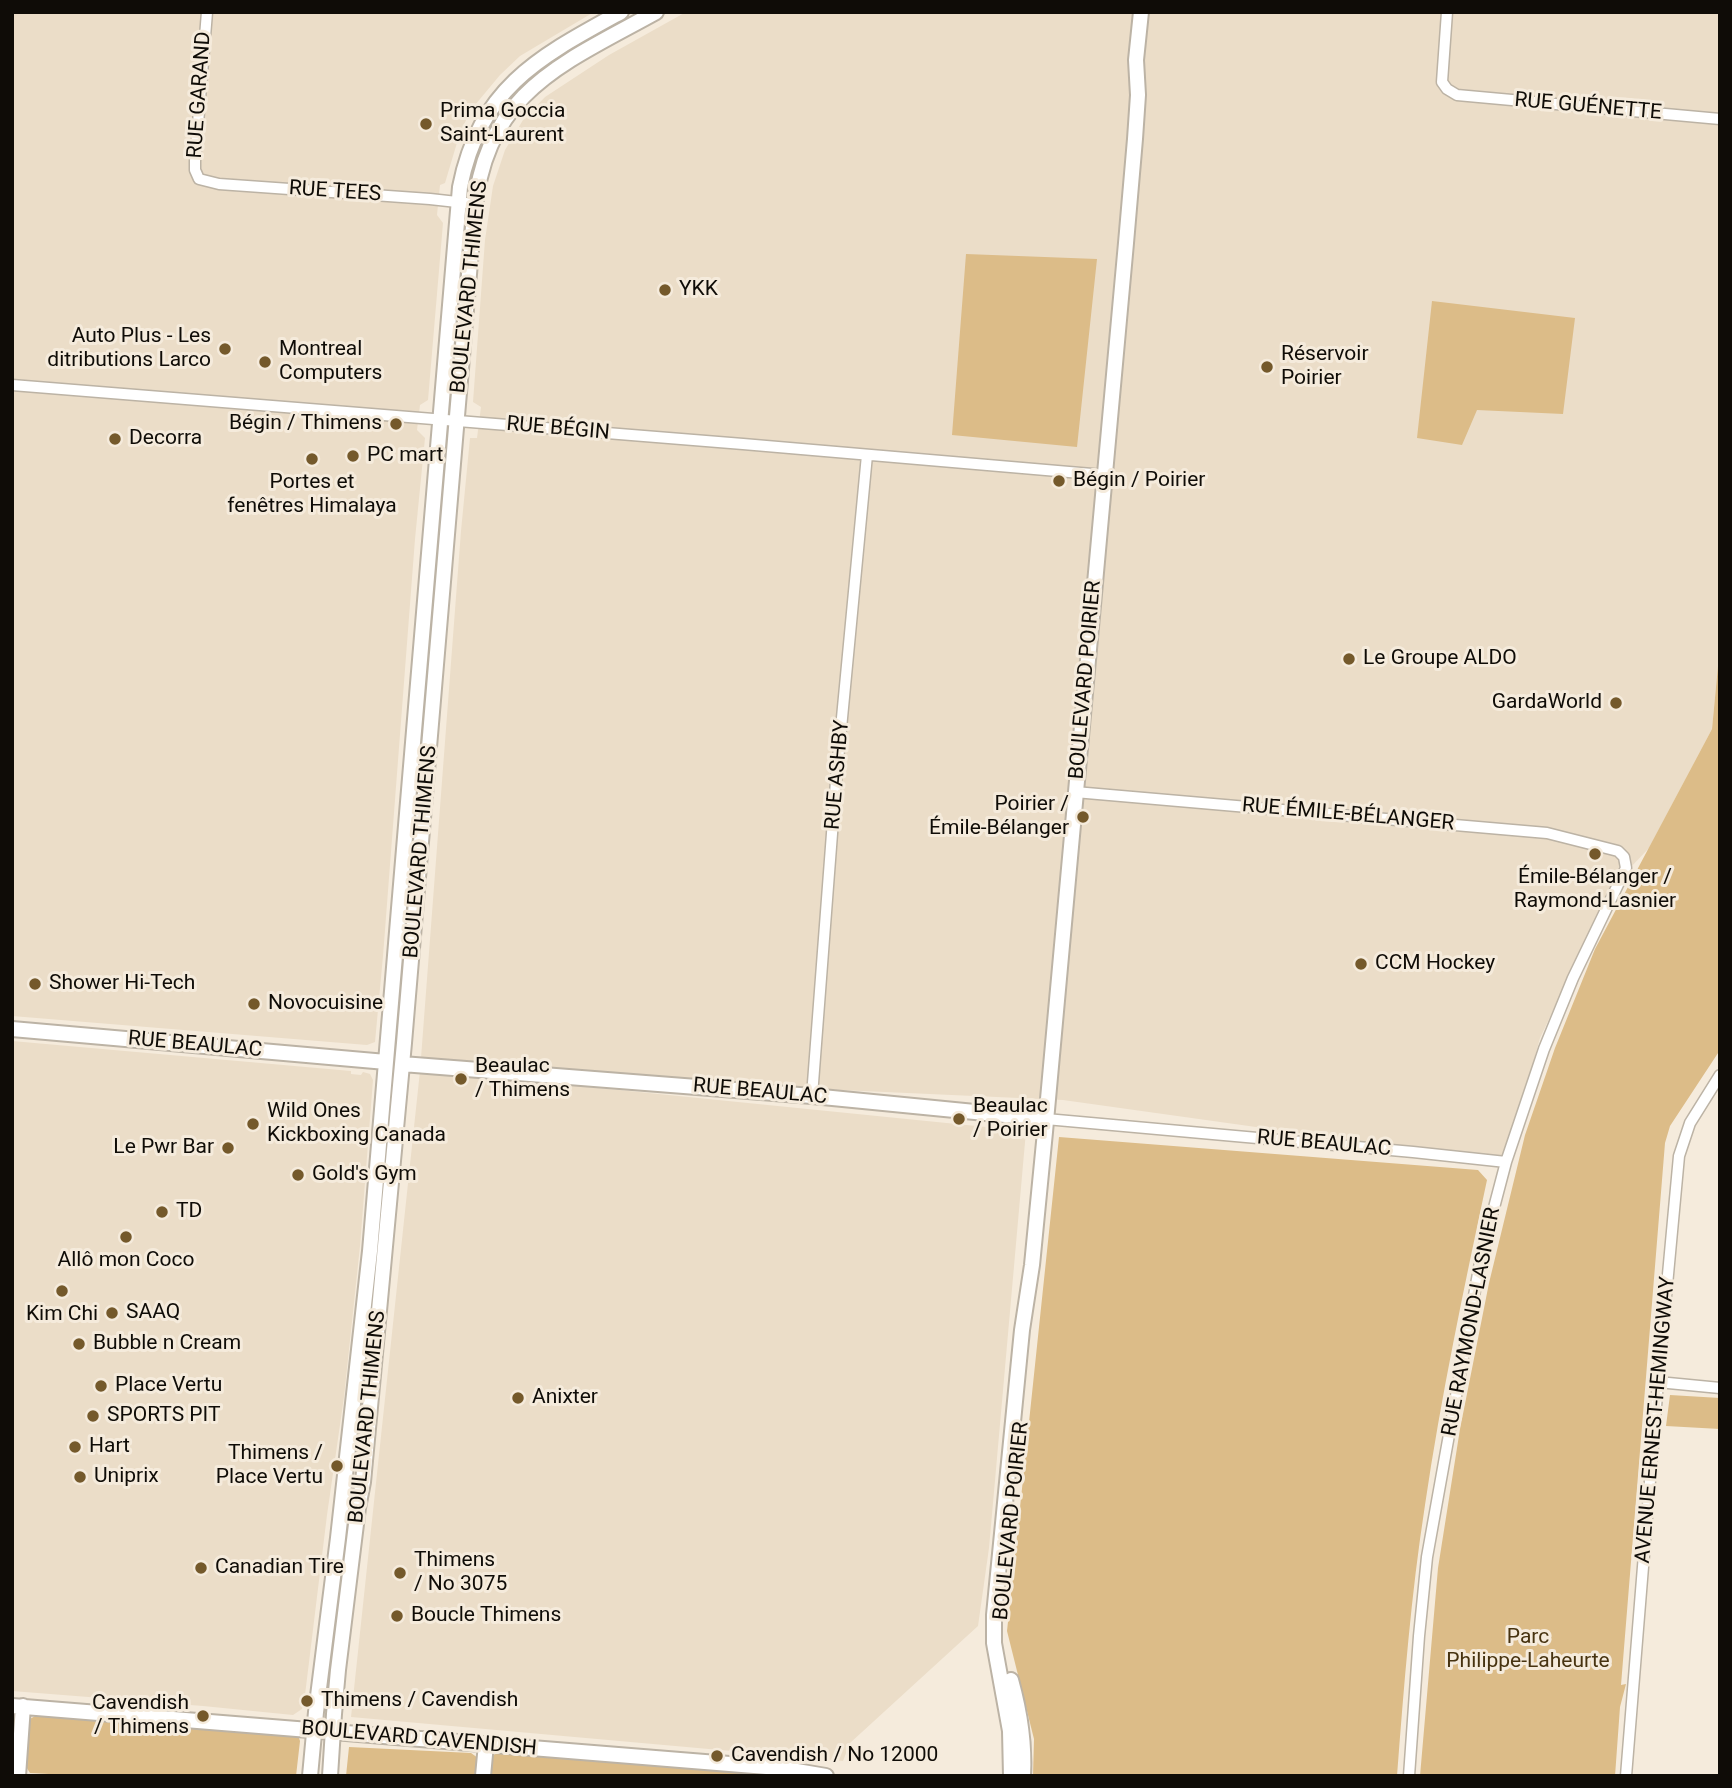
<!DOCTYPE html>
<html>
<head>
<meta charset="utf-8">
<style>
  body { margin:0 }
  #map { position:relative; width:1732px; height:1788px; overflow:hidden; background:#f5ebdc; font-family:Roboto,sans-serif }
  canvas { display:block }
  .frame { position:absolute; inset:0; border:14px solid #0f0c07; pointer-events:none }
</style>
</head>
<body>
<div id="map">
<canvas width="1732" height="1788"></canvas>
<div class="frame"></div>
</div>
<script>
const g = document.querySelector('canvas').getContext('2d');
g.lineJoin = 'round';
function paint(path, color) { g.fillStyle = color; g.fill(path, 'evenodd'); }
function stroke(path, color, width, dash) { g.strokeStyle = color; g.lineWidth = width; g.lineCap = dash ? 'butt' : 'round'; g.setLineDash(dash || []); g.stroke(path); }
function drawText(font, color, halo, rows, align = 'center') {
  g.font = font + ' Roboto,sans-serif'; g.lineWidth = 6; g.setLineDash([]); g.textBaseline = 'middle'; g.strokeStyle = halo; g.fillStyle = color; for (const [text, x, y, turn = 0] of rows) {
    g.save(); g.translate(x, y); g.rotate((+turn || 0) * Math.PI / 180); g.textAlign = isNaN(turn) ? turn : align; if (halo) g.strokeText(text, 0, 0); g.fillText(text, 0, 0); g.restore();
  }
}
const built = new Path2D(`
  M12,12H594L520,56L500,75L470,111L459,136L445,183L440,185L437,215L443,223L428,400L420,405L417,430L425,438L415,539L383,956L375,1042L367,1045L12,1016Z
  M686,12H1720V645L1712,729L1649,848L1611,888L1540,1038L1506,1162L1063,1100L440,1072L1026,1131L989,1548L978,1626L850,1743L843,1761L351,1717L420,1071L461,531L470,438H477L481,407L473,402L485,240L493,186L505,150L523,120L545,97L609,55Z
  M12,1041L351,1071V1074L361,1075L363,1072L370,1074L373,1080L360,1246L344,1397L327,1515L304,1703L302,1709L293,1715L203,1706L12,1691Z`);
const green = new Path2D(`
  M966,254L1097,259L1077,447L952,435Z
  M1432,301L1575,318L1563,414L1477,410L1462,445L1417,438Z
  M1720,645V1050L1670,1126L1665,1143L1621,1685L1626,1684L1620,1707L1615,1776H1420L1438,1568L1460,1429L1489,1283L1525,1135L1555,1048L1595,949L1712,729Z
  M1059,1137L1478,1170L1487,1180C1464,1288 1441,1396 1425,1505C1411,1595 1404,1685 1397,1776H1033L1034,1739L1007,1631Z
  M1670,1395L1720,1398V1429L1666,1426Z
  M37,1715L298,1735L300,1741L296,1776H86L30,1773L25,1765L28,1720Z
  M349,1747L471,1753L478,1758L475,1776H346Z
  M504,1751L790,1776H491L493,1755Z`);
const street = new Path2D(`
  M207,12L195,161V170L199,179L219,184L430,199L475,204
  M1447,12L1442,82L1447,89L1457,95L1720,119
  M12,385L743,444L1104,475
  M1075,792L1547,833L1618,851L1624,857L1626,868L1573,978L1544,1049L1506,1162L1481,1257L1427,1557L1419,1636L1409,1776
  M812,1096L836,781L867,455
  M1046,1119L1413,1152L1506,1162
  M1658,1382L1720,1388
  M1626,1776L1658,1382L1679,1156L1690,1123L1720,1075`);
const secondary = new Path2D(`
  M12,1029L386,1062
  M402,1064L812,1096L1046,1119
  M1011,1680C1020,1712 1025,1742 1023,1776
  M12,1706L779,1768L826,1776
  M18,1776L23,1706
  M310,1776L316,1712L338,1538L370,1251L460,187C480,87 539,57 621,12
  M330,1776L334,1714L338,1670L358,1508L363,1482L404,1043L474,215C485,92 560,65 656,12
  M483,1776L486,1744
  M1011,1776L1010,1731L994,1643V1615L1022,1330L1032,1265L1045,1132L1126,243L1135,139L1138,95L1136,60L1141,12`);
const markers = [
  [426,124,7,"#74592b"],
  [665,290,7,"#74592b"],
  [225,349,7,"#74592b"],
  [265,362,7,"#74592b"],
  [1267,367,7,"#74592b"],
  [396,424,7,"#74592b"],
  [115,439,7,"#74592b"],
  [353,456,7,"#74592b"],
  [312,459,7,"#74592b"],
  [1059,481,7,"#74592b"],
  [1349,659,7,"#74592b"],
  [1616,703,7,"#74592b"],
  [1083,817,7,"#74592b"],
  [1595,854,7,"#74592b"],
  [1361,964,7,"#74592b"],
  [35,984,7,"#74592b"],
  [254,1004,7,"#74592b"],
  [461,1079,7,"#74592b"],
  [959,1119,7,"#74592b"],
  [253,1124,7,"#74592b"],
  [228,1148,7,"#74592b"],
  [298,1175,7,"#74592b"],
  [162,1212,7,"#74592b"],
  [126,1237,7,"#74592b"],
  [62,1291,7,"#74592b"],
  [112,1313,7,"#74592b"],
  [79,1344,7,"#74592b"],
  [101,1386,7,"#74592b"],
  [518,1398,7,"#74592b"],
  [93,1416,7,"#74592b"],
  [75,1447,7,"#74592b"],
  [337,1466,7,"#74592b"],
  [80,1477,7,"#74592b"],
  [201,1568,7,"#74592b"],
  [400,1573,7,"#74592b"],
  [397,1616,7,"#74592b"],
  [307,1701,7,"#74592b"],
  [203,1716,7,"#74592b"],
  [717,1756,7,"#74592b"]
];
const streetNames = [
  ["RUE GARAND",200,95,-86],
  ["RUE GUÉNETTE",1588,107,5],
  ["RUE TEES",335,192,4],
  ["BOULEVARD THIMENS",470,287,-84],
  ["RUE BÉGIN",558,429,5],
  ["BOULEVARD POIRIER",1086,680,-85],
  ["RUE ASHBY",838,775,-85],
  ["RUE ÉMILE-BÉLANGER",1348,815,5],
  ["BOULEVARD THIMENS",421,852,-85],
  ["RUE BEAULAC",195,1045,5],
  ["RUE BEAULAC",760,1092,5],
  ["RUE BEAULAC",1324,1144,5],
  ["RUE RAYMOND-LASNIER",1472,1322,-79],
  ["BOULEVARD THIMENS",368,1417,-84],
  ["AVENUE ERNEST-HEMINGWAY",1656,1420,-85],
  ["BOULEVARD POIRIER",1012,1521,-84],
  ["BOULEVARD CAVENDISH",419,1739,5]
];
const poiNames = [
  ["Prima Goccia",440,112],
  ["Saint-Laurent",440,136],
  ["YKK",679,290],
  ["Auto Plus - Les",211,337,"right"],
  ["ditributions Larco",211,361,"right"],
  ["Montreal",279,350],
  ["Computers",279,374],
  ["Réservoir",1281,355],
  ["Poirier",1281,379],
  ["Bégin / Thimens",382,424,"right"],
  ["Decorra",129,439],
  ["PC mart",367,456],
  ["Bégin / Poirier",1073,481],
  ["Portes et",312,483,"center"],
  ["fenêtres Himalaya",312,507,"center"],
  ["Le Groupe ALDO",1363,659],
  ["GardaWorld",1602,703,"right"],
  ["Poirier /",1069,805,"right"],
  ["Émile-Bélanger",1069,829,"right"],
  ["Émile-Bélanger /",1595,878,"center"],
  ["Raymond-Lasnier",1595,902,"center"],
  ["CCM Hockey",1375,964],
  ["Shower Hi-Tech",49,984],
  ["Novocuisine",268,1004],
  ["Beaulac",475,1067],
  ["/ Thimens",475,1091],
  ["Beaulac",973,1107],
  ["/ Poirier",973,1131],
  ["Wild Ones",267,1112],
  ["Kickboxing Canada",267,1136],
  ["Le Pwr Bar",214,1148,"right"],
  ["Gold's Gym",312,1175],
  ["TD",176,1212],
  ["Allô mon Coco",126,1261,"center"],
  ["SAAQ",126,1313],
  ["Kim Chi",62,1315,"center"],
  ["Bubble n Cream",93,1344],
  ["Place Vertu",115,1386],
  ["Anixter",532,1398],
  ["SPORTS PIT",107,1416],
  ["Hart",89,1447],
  ["Thimens /",323,1454,"right"],
  ["Place Vertu",323,1478,"right"],
  ["Uniprix",94,1477],
  ["Thimens",414,1561],
  ["/ No 3075",414,1585],
  ["Canadian Tire",215,1568],
  ["Boucle Thimens",411,1616],
  ["Thimens / Cavendish",321,1701],
  ["Cavendish",189,1704,"right"],
  ["/ Thimens",189,1728,"right"],
  ["Cavendish / No 12000",731,1756]
];
const parkNames = [
  ["Parc",1528,1638],
  ["Philippe-Laheurte",1528,1662]
];
paint(built, '#ebddc8');
paint(green, '#dcbc88');
stroke(street, '#bcb3a5', 13);
stroke(secondary, '#bcb3a5', 18);
stroke(street, '#fff', 10);
stroke(secondary, '#fff', 14);
for (const [x, y, r, color] of markers) { const dot = new Path2D(); dot.arc(x, y, r, 0, 2 * Math.PI); g.fillStyle = color; g.fill(dot); stroke(dot, '#f5ebdc', 2.5); }
drawText('21px', '#0f0c07', '#f5ebdc', streetNames);
drawText('21px', '#0f0c07', '#f5ebdc', poiNames, 'left');
drawText('21px', '#473310', '#f5ebdc', parkNames);
</script>
</body>
</html>
